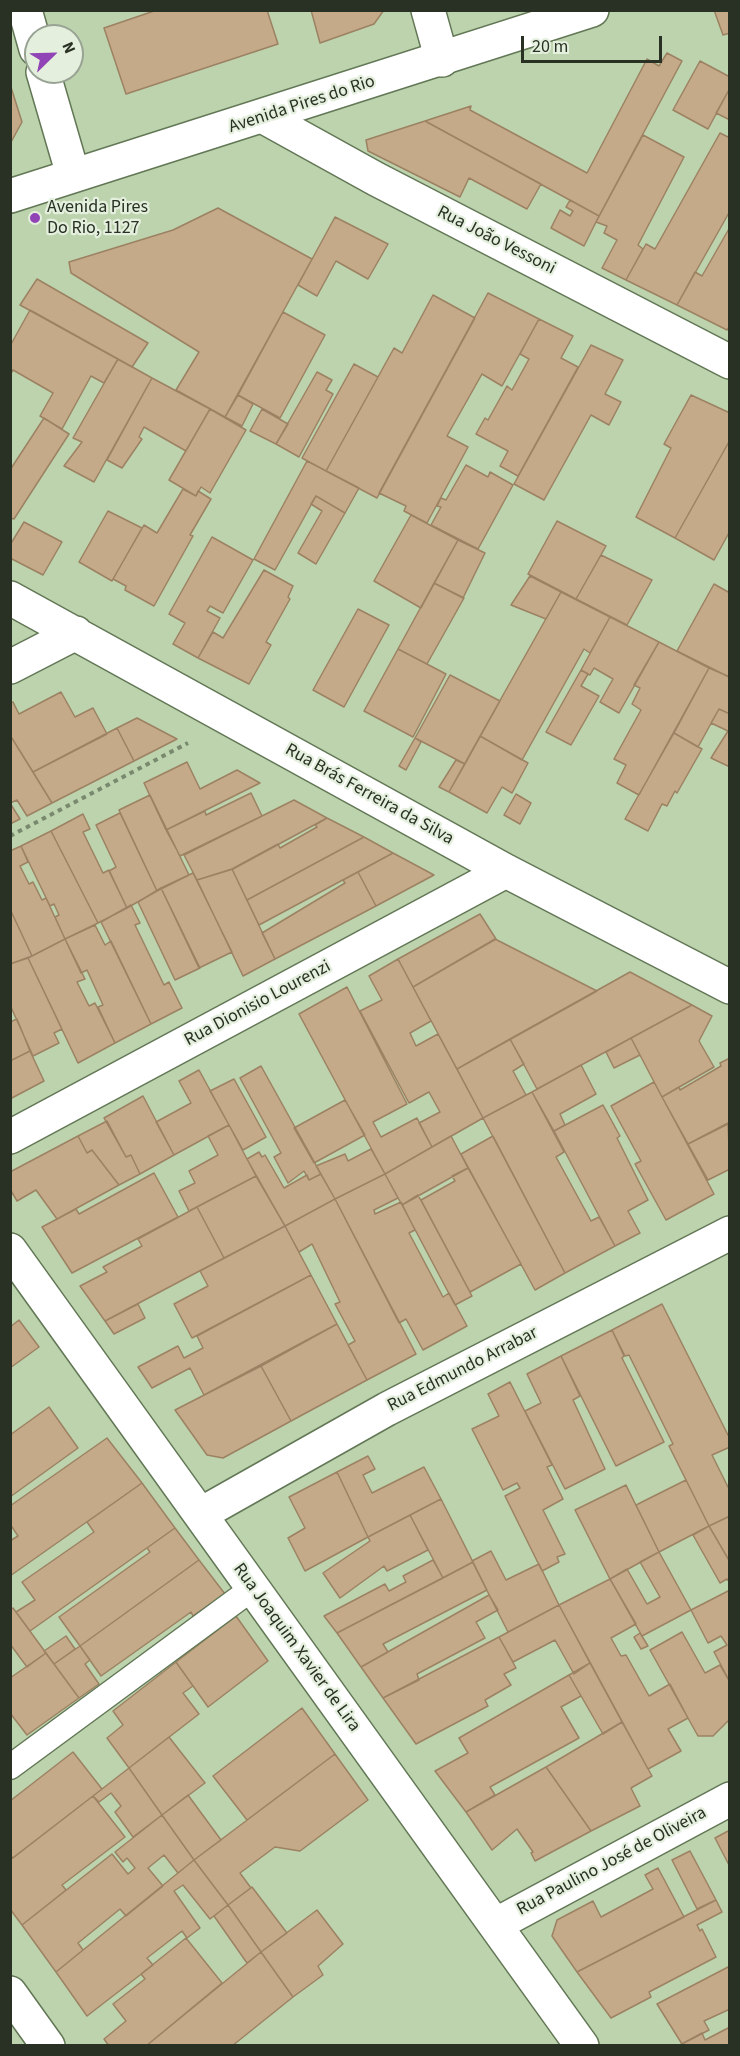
<!DOCTYPE html>
<html>
<head>
<meta charset="utf-8">
<style>
  body { margin:0 }
  #map { position:relative; width:740px; height:2056px; overflow:hidden; background:#bcd3ae; font-family:"Source Sans 3",sans-serif }
  canvas { display:block }
  .frame { position:absolute; inset:0; border:12px solid #283123; pointer-events:none }
  .north { position:absolute; left:24px; top:24px; width:60px; height:60px; box-sizing:border-box; background:#e4efdd; border:2px solid #99a393; border-radius:50%; rotate:67deg; font-size:16px; font-weight:700; line-height:24px; text-align:center; color:#283123 }
  .north::after { content:''; display:block; margin:auto; width:21px; height:27px; background:#9144b5; clip-path:polygon(50% 0,100% 100%,50% 72%,0 100%) }
  .scale { position:absolute; left:521px; top:36px; width:141px; height:27px; box-sizing:border-box; border:3px solid #283123; border-top:0; padding-left:8px; font-size:18px; line-height:21px; white-space:nowrap; color:#283123; -webkit-text-stroke:4px #e4efdd; paint-order:stroke }
</style>
</head>
<body>
<div id="map">
<canvas width="740" height="2056"></canvas>
<div class="frame"></div>
<div class="north">N</div>
<div class="scale">20 m</div>
</div>
<script>
const g = document.querySelector('canvas').getContext('2d');
g.lineJoin = 'round';
function paint(path, color) { g.fillStyle = color; g.fill(path, 'evenodd'); }
function stroke(path, color, width, dash) { g.strokeStyle = color; g.lineWidth = width; g.lineCap = dash ? 'butt' : 'round'; g.setLineDash(dash || []); g.stroke(path); }
function drawText(font, color, halo, rows, align = 'center') {
  g.font = font + ' "Source Sans 3",sans-serif'; g.lineWidth = 4.5; g.setLineDash([]); g.textBaseline = 'middle'; g.strokeStyle = halo; g.fillStyle = color; for (const [text, x, y, turn = 0] of rows) {
    g.save(); g.translate(x, y); g.rotate((+turn || 0) * Math.PI / 180); g.textAlign = isNaN(turn) ? turn : align; if (halo) g.strokeText(text, 0, 0); g.fillText(text, 0, 0); g.restore();
  }
}
const building = new Path2D(`
  M157,10H267L278,44L126,94L104,28Z
  M311,10H384L374,24L320,43Z
  M714,10H730V33L723,35Z
  M667,53L682,61L599,216L425,121L471,106L470,110L587,173L647,59L659,66Z
  M700,61L730,77V88L708,129L673,110Z
  M10,84L22,122L10,144Z
  M730,88V120L716,113Z
  M425,121L541,184L527,209L469,178L460,197L368,151L366,140Z
  M720,133L730,138V211L677,305L626,280L646,244L655,249Z
  M643,135L684,157L638,245L643,249L626,280L602,268L617,240L604,233L607,226L596,222Z
  M570,200L599,216L584,246L551,228L560,210L570,216L573,211L566,207Z
  M218,208L312,259L225,417L176,390L199,352L71,273L69,262L173,230Z
  M335,217L388,244L368,279L336,261L317,296L298,285Z
  M730,227V326L727,330L677,305L695,272L702,276Z
  M37,279L148,343L132,367L20,305Z
  M488,293L539,319L502,386L482,374L447,436L468,447L427,523L404,511L406,506L379,493Z
  M433,295L475,318L377,498L326,471L394,348L402,353Z
  M30,310L118,359L104,383L91,376L62,429L40,416L53,393L13,370L10,375V346Z
  M283,312L325,335L280,418L238,395Z
  M539,319L573,336L561,358L578,367L518,476L500,466L508,451L476,434L485,418L488,420L507,386L512,390L529,359L520,354Z
  M591,345L623,360L605,394L621,402L609,425L591,415L544,500L514,484Z
  M118,359L152,378L94,482L64,466L82,442L73,438Z
  M354,364L378,377L326,471L302,458Z
  M317,372L332,380L326,390L333,394L299,457L276,444Z
  M152,378L210,409L186,451L144,427L139,437L142,439L122,468L107,460Z
  M238,395L253,404L242,426L225,417Z
  M691,395L730,413V440L675,538L636,517L671,448L664,444Z
  M210,409L246,430L210,493L201,487L196,496L169,480Z
  M262,409L288,424L276,444L250,431Z
  M44,418L69,434L14,519L10,518V470Z
  M730,440V531L714,560L675,538Z
  M307,461L359,488L345,513L316,496L275,570L254,559Z
  M466,465L488,477L490,472L513,485L478,549L431,525L441,507L437,506L441,498L446,500Z
  M183,489L196,496L198,491L211,499L190,535L193,536L154,606L125,590L126,586L113,579L144,525L157,533Z
  M316,496L345,513L316,564L298,553L322,511L311,504Z
  M108,511L142,528L112,581L79,562Z
  M411,515L458,540L421,608L374,581Z
  M557,521L606,546L576,599L528,574Z
  M24,522L62,542L43,575L10,558V545Z
  M212,537L253,560L223,613L210,606L207,611L220,618L198,658L173,644L185,623L169,614Z
  M458,540L485,553L463,598L434,583Z
  M601,555L652,580L627,625L576,599Z
  M264,570L293,586L288,597L290,599L266,642L271,645L249,684L198,658L213,632L223,638Z
  M530,576L561,592L546,619L511,605Z
  M434,583L464,598L427,664L398,649Z
  M714,584L730,593L729,677L677,651Z
  M561,592L610,617L590,653L584,649L522,760L480,736Z
  M358,609L389,625L344,707L313,690Z
  M610,617L659,642L619,713L600,702L613,679L594,668L590,675L581,670Z
  M659,642L709,668L639,795L617,783L626,765L614,759L641,710L632,704L640,688L634,685Z
  M398,649L446,674L413,737L364,711Z
  M709,668L730,677V714L719,709L698,747L674,733Z
  M581,670L588,674L581,686L599,696L571,745L546,732Z
  M450,675L500,701L465,764L415,738Z
  M61,692L75,717L93,708L107,734L33,772L10,735V703L13,702L19,714Z
  M719,709L730,714V767L711,758L728,731L711,723Z
  M137,718L177,739L134,761L117,728Z
  M117,728L134,761L52,803L33,772Z
  M674,733L702,749L677,793L675,791L667,806L662,804L648,831L625,819Z
  M10,735L52,803L27,816L17,800L10,803Z
  M480,736L528,763L512,793L502,787L487,813L449,792Z
  M415,738L421,742L406,770L399,766Z
  M456,760L465,764L449,792L439,787Z
  M187,762L200,789L237,770L260,783L166,830L144,783Z
  M251,793L262,816L180,856L166,830L205,811L206,815Z
  M516,794L531,803L520,824L504,815Z
  M150,795L189,875L157,891L119,810Z
  M294,800L327,818L233,869L197,880L184,855Z
  M10,803L20,819L10,824Z
  M120,813L157,891L127,908L109,871L116,867L96,825Z
  M83,814L90,829L83,832L103,873L109,870L127,908L98,923L51,831Z
  M327,818L364,837L247,900L232,869L278,844L280,848L317,827L315,825Z
  M51,831L98,923L65,939L55,917L59,915L54,904L50,906L21,846Z
  M364,837L393,853L259,925L247,900Z
  M21,846L28,862L20,866L29,884L33,882L42,900L46,898L65,939L32,956L10,909V851Z
  M393,853L434,875L376,906L358,872Z
  M232,869L275,959L243,976L197,880Z
  M358,872L376,906L275,959L262,933L345,883L343,880Z
  M193,873L232,952L199,968L161,888Z
  M161,888L200,968L175,980L138,902Z
  M131,905L140,923L135,925L164,985L169,982L182,1008L151,1024L101,922Z
  M10,909L32,956L10,964Z
  M480,914L496,939L413,987L398,959Z
  M95,925L105,945L111,941L151,1024L115,1043L98,1007L103,1005L87,970L81,973L65,939Z
  M65,939L85,979L77,982L89,1006L95,1003L115,1043L78,1063L28,958Z
  M495,939L597,991L457,1069L413,987Z
  M28,958L62,1029L54,1033L59,1043L33,1056L10,1005V964Z
  M398,959L431,1021L410,1033L416,1046L438,1034L483,1118L432,1147L419,1123L440,1112L429,1092L409,1103L360,1011L382,1000L369,976Z
  M630,972L692,1005L537,1089L510,1039Z
  M347,987L407,1104L373,1122L381,1137L417,1118L432,1147L385,1174L299,1014Z
  M692,1005L712,1016L699,1041L714,1067L662,1097L631,1038Z
  M17,1019L30,1051L10,1061V1022Z
  M631,1038L640,1055L614,1068L606,1052Z
  M510,1039L524,1064L513,1071L526,1095L483,1118L457,1069Z
  M30,1051L44,1081L10,1099V1061Z
  M730,1058V1123L688,1144L662,1097L679,1087L680,1090L721,1066L720,1063Z
  M581,1065L596,1094L560,1114L565,1125L554,1131L532,1092Z
  M261,1066L321,1174L309,1180L304,1171L288,1183L274,1157L281,1153L240,1078Z
  M199,1070L229,1125L174,1155L156,1122L191,1103L179,1081Z
  M234,1079L266,1137L243,1150L210,1091Z
  M654,1082L714,1194L666,1220L635,1164L641,1161L611,1106Z
  M532,1092L564,1152L556,1157L591,1221L599,1217L615,1246L565,1273L483,1118Z
  M143,1096L174,1155L140,1174L131,1155L126,1157L104,1118Z
  M345,1100L365,1135L314,1163L294,1128Z
  M603,1105L620,1136L617,1138L648,1200L628,1211L640,1233L615,1246L554,1131Z
  M107,1121L126,1157L131,1155L140,1174L119,1185L92,1150L87,1153L78,1136Z
  M728,1123L730,1169L708,1180L688,1144Z
  M229,1125L256,1176L189,1211L179,1191L195,1183L189,1171L218,1155L208,1136Z
  M78,1136L87,1153L92,1150L119,1185L57,1219L36,1190L17,1201L10,1189V1172Z
  M451,1136L468,1168L402,1205L385,1174Z
  M493,1136L565,1273L535,1290L461,1154Z
  M371,1149L385,1174L335,1199L316,1166L345,1154L348,1161Z
  M259,1152L262,1157L265,1155L284,1188L307,1175L309,1180L321,1174L335,1199L285,1226L247,1159Z
  M468,1168L521,1264L470,1292L421,1200L455,1181L452,1176Z
  M154,1173L178,1217L72,1273L42,1227L76,1209L79,1214Z
  M385,1174L398,1198L374,1210L375,1214L401,1202L415,1230L409,1233L443,1297L449,1293L467,1326L423,1350L406,1319L399,1323L335,1199Z
  M256,1176L285,1226L224,1258L197,1207Z
  M418,1195L472,1296L455,1305L402,1205Z
  M335,1199L416,1354L367,1380L348,1345L355,1341L335,1304L340,1302L312,1244L299,1252L285,1226Z
  M197,1207L224,1258L105,1321L80,1286L107,1272L103,1267L142,1246L138,1239Z
  M285,1226L311,1275L192,1338L174,1304L208,1286L200,1271Z
  M311,1275L337,1324L204,1395L190,1368L152,1388L138,1367L178,1346L184,1358L203,1348L197,1336Z
  M138,1304L145,1318L114,1334L105,1321Z
  M662,1304L730,1439V1447L712,1455L730,1491V1516L709,1526L669,1446L673,1444L629,1355L625,1356L612,1330Z
  M19,1320L39,1347L10,1368V1327Z
  M337,1324L367,1380L291,1421L261,1366Z
  M612,1330L624,1356L622,1358L664,1442L616,1466L561,1356Z
  M561,1356L580,1396L573,1400L605,1469L565,1489L525,1411L541,1403L527,1374Z
  M261,1366L291,1421L223,1458L207,1455L175,1410Z
  M510,1382L552,1465L547,1467L563,1499L543,1510L565,1554L557,1557L559,1562L542,1571L505,1496L520,1488L517,1483L503,1490L472,1429L499,1416L488,1394Z
  M49,1407L78,1448L10,1497V1435Z
  M107,1438L142,1483L10,1576V1541L18,1536L10,1524V1506Z
  M368,1456L375,1469L363,1475L372,1493L424,1467L441,1499L368,1537L337,1472Z
  M337,1472L368,1537L305,1571L288,1538L305,1528L289,1497Z
  M686,1480L709,1526L659,1552L636,1505Z
  M142,1483L175,1528L30,1631L16,1612L35,1600L22,1582L94,1532L87,1522Z
  M626,1485L659,1552L610,1579L575,1510Z
  M441,1499L473,1562L443,1578L410,1515Z
  M410,1515L428,1550L387,1571L384,1566L340,1598L323,1573L370,1541L368,1537Z
  M730,1516V1562L709,1526Z
  M709,1526L730,1562V1583L727,1579L720,1583L693,1535Z
  M175,1528L199,1560L80,1646L59,1617L150,1552L147,1548Z
  M491,1551L506,1580L539,1564L559,1605L508,1632L472,1561Z
  M659,1552L691,1610L642,1636L610,1579L627,1569L647,1604L660,1597L640,1562Z
  M199,1560L225,1594L193,1616L191,1612L101,1676L80,1646Z
  M433,1560L443,1578L337,1633L324,1616L385,1584L389,1591L406,1582L403,1576Z
  M473,1562L487,1590L383,1644L388,1652L361,1667L337,1633Z
  M610,1579L636,1624L611,1638L621,1656L626,1655L649,1696L670,1684L688,1718L668,1729L681,1751L648,1769L559,1605Z
  M730,1590V1682L714,1652L727,1645L721,1636L708,1643L691,1610Z
  M489,1595L498,1610L476,1622L485,1638L417,1674L419,1680L383,1698L361,1667Z
  M559,1605L590,1663L574,1674L555,1640L513,1662L499,1637Z
  M13,1608L46,1653L27,1667L10,1644V1610Z
  M236,1616L268,1661L208,1707L176,1662Z
  M682,1632L705,1673L720,1665L730,1682V1719L713,1736H698L650,1650Z
  M640,1633L648,1646L641,1649L634,1637Z
  M66,1636L75,1649L54,1664L44,1651Z
  M499,1637L516,1668L504,1674L511,1685L485,1700L488,1706L416,1744L383,1698Z
  M80,1646L90,1660L85,1664L99,1684L79,1698L54,1664Z
  M46,1653L79,1698L27,1735L10,1713V1678Z
  M176,1662L193,1686L183,1693L199,1714L129,1768L107,1738L123,1725L113,1711Z
  M590,1663L622,1722L603,1734L569,1675Z
  M569,1675L581,1696L561,1707L579,1738L490,1787L495,1795L466,1812L435,1771L468,1753L459,1738Z
  M302,1708L335,1754L247,1820L213,1776Z
  M622,1722L652,1776L631,1788L640,1806L591,1831L546,1767Z
  M169,1737L205,1783L162,1815L129,1768Z
  M73,1752L102,1789L13,1858L10,1855V1801Z
  M335,1754L368,1800L300,1851L275,1847L240,1873L251,1888L228,1905L194,1860Z
  M546,1767L591,1831L535,1861L531,1853L533,1852L517,1829L492,1850L466,1812Z
  M129,1768L162,1815L133,1837L115,1812L121,1806L111,1793L99,1802L93,1796Z
  M188,1795L221,1840L194,1860L162,1815Z
  M93,1796L125,1837L62,1885L66,1890L22,1925L10,1909V1860Z
  M162,1815L194,1860L178,1873L164,1855L148,1868L163,1886L126,1916L120,1909L78,1943L83,1950L56,1972L22,1925L112,1854L128,1874L135,1868L127,1858L123,1862L115,1852Z
  M730,1830V1867L715,1838Z
  M690,1851L716,1900L697,1909L672,1860Z
  M194,1860L228,1905L210,1919L183,1885L174,1891L200,1928L187,1938L182,1931L147,1958L153,1965L87,2016L56,1972Z
  M658,1868L684,1917L577,1972L552,1936L557,1920L593,1901L601,1917L653,1889L645,1875Z
  M252,1887L287,1933L261,1952L228,1905Z
  M716,1900L722,1912L697,1925L700,1931L702,1929L716,1957L649,1992L651,1997L611,2018L577,1972Z
  M228,1905L261,1952L247,1963L214,1916Z
  M317,1910L343,1944L318,1966L323,1975L293,1997L261,1952Z
  M186,1938L222,1983L146,2046H109L104,2039L126,2021L113,2004L145,1979L141,1974Z
  M261,1952L293,1997L232,2046H146Z
  M730,1966V2009L704,2021L709,2030L682,2044L657,2004Z
  M730,2027V2046H678L702,2033L705,2040Z`);
const path = new Path2D(`
  M10,836L188,743`);
const service = new Path2D(`
  M10,1767L253,1588`);
const minor = new Path2D(`
  M25,10L36,49
  M428,10L442,60
  M43,72L73,175
  M264,117L376,179L730,362
  M10,598L506,871L730,987
  M10,667L76,633
  M10,1137L506,871
  M10,1250L582,2046
  M201,1514L387,1409L730,1233
  M495,1925L730,1799
  M10,1993L48,2046`);
const secondary = new Path2D(`
  M10,196L592,10`);
const markers = [
  [35,218,6,"#9144b5"]
];
const streetNames = [
  ["Avenida Pires do Rio",302,105,-18],
  ["Rua João Vessoni",496,241,27],
  ["Rua Brás Ferreira da Silva",369,795,29],
  ["Rua Dionisio Lourenzi",258,1004,-28],
  ["Rua Edmundo Arrabar",463,1370,-27],
  ["Rua Joaquim Xavier de Lira",296,1648,54],
  ["Rua Paulino José de Oliveira",612,1862,-28]
];
const poiNames = [
  ["Avenida Pires",47,208],
  ["Do Rio, 1127",47,229]
];
paint(building, '#c4aa88');
stroke(building, '#9c8262', 1.5);
stroke(service, '#627755', 27);
stroke(minor, '#627755', 36);
stroke(secondary, '#627755', 36);
stroke(path, '#78896e', 4, [4.5, 4.5]);
stroke(service, '#fff', 24);
stroke(minor, '#fff', 33);
stroke(secondary, '#fff', 33);
for (const [x, y, r, color] of markers) { const dot = new Path2D(); dot.arc(x, y, r, 0, 2 * Math.PI); g.fillStyle = color; g.fill(dot); stroke(dot, '#e4efdd', 2); }
drawText('18px', '#283123', '#e4efdd', streetNames);
drawText('18px', '#283123', '#e4efdd', poiNames, 'left');
</script>
</body>
</html>
